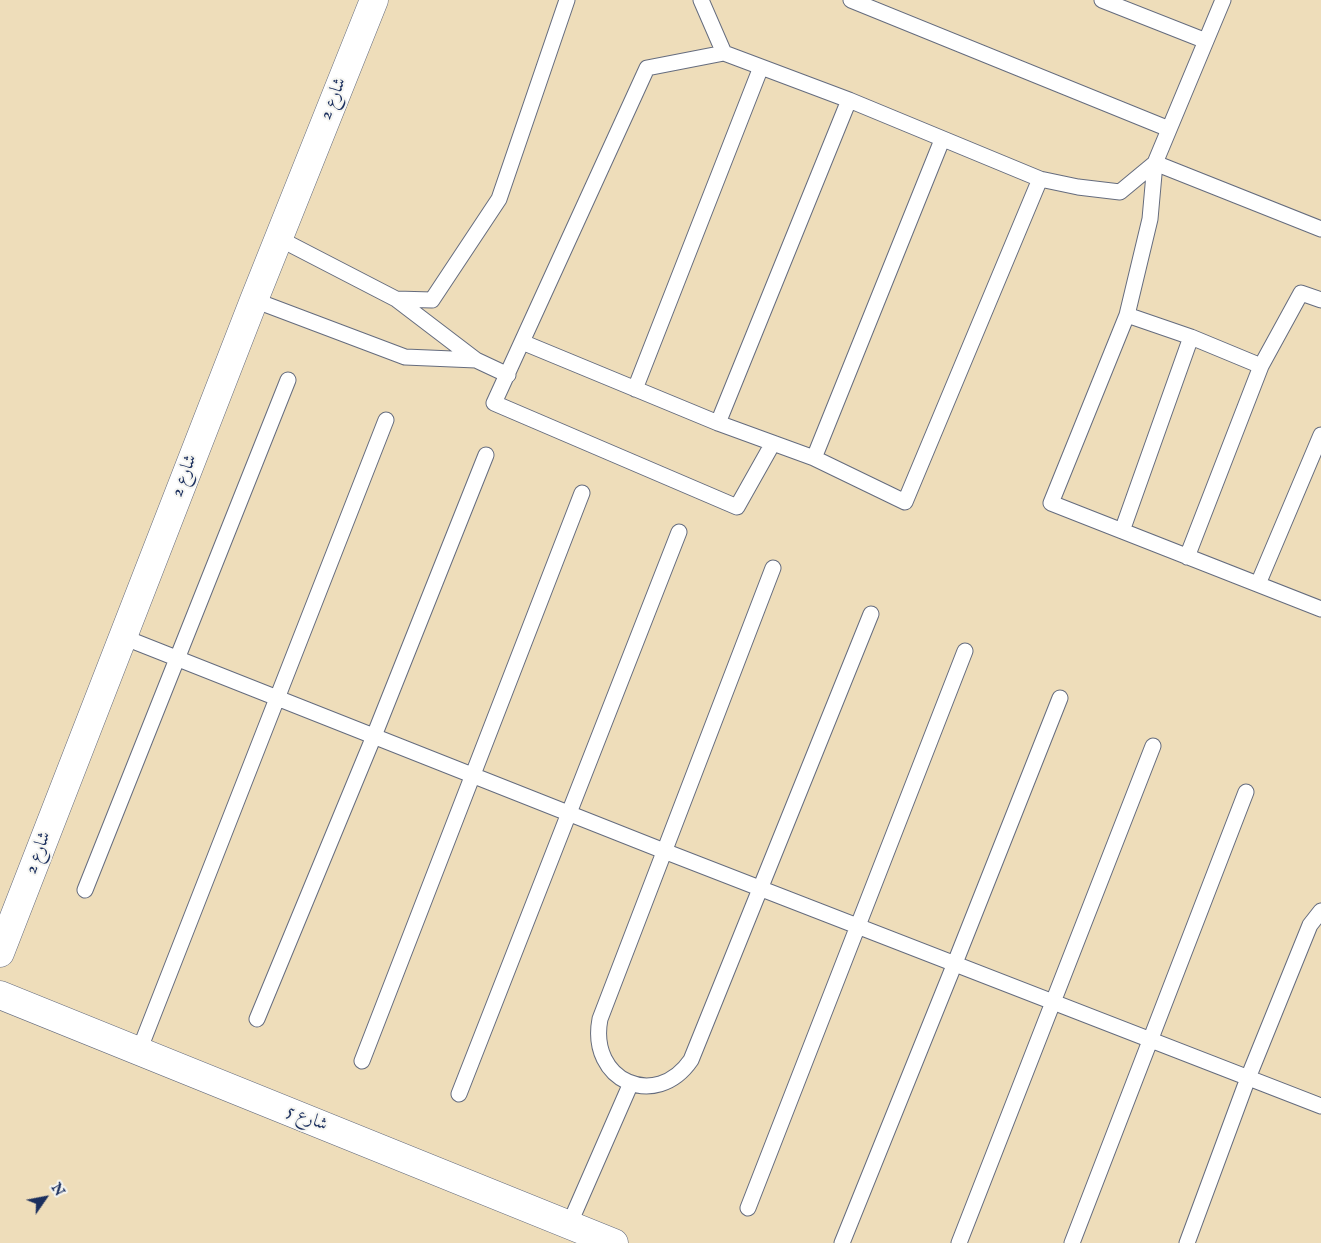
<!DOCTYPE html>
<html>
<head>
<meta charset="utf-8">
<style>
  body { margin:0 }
  #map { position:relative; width:1321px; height:1243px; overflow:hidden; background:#eeddba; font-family:"IM FELL English",serif }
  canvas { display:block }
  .north { position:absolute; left:20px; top:1173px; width:50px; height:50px; -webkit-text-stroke:4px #f6f6f2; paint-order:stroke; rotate:57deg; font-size:14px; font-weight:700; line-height:20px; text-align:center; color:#1b2f5e }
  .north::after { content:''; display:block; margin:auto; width:18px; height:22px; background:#1b2f5e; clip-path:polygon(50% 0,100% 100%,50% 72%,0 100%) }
</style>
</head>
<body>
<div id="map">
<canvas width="1321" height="1243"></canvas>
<div class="north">N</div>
</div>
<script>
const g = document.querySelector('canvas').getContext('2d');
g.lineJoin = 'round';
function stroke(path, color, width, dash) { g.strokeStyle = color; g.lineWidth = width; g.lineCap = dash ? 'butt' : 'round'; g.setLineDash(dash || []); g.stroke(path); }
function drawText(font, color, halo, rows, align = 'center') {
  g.font = font + ' "IM FELL English",Amiri,serif'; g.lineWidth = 4; g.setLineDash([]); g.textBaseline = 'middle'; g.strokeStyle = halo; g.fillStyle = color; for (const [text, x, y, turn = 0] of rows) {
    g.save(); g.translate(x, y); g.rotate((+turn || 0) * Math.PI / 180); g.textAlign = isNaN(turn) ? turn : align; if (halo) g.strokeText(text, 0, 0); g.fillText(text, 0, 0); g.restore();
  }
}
const lane = new Path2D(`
  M701,0L724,53
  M851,0L1169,129
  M1102,0L1206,41
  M1321,229L1155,163L1150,219L1127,315L1051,503L1321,609
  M278,238L396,299L476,360L508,375
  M396,299L432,300L499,199L567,0
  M254,300L405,357L476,360
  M1127,315L1191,337L1261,366
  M522,342L718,423L814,458L905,502L1040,179
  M635,389L761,67
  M718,423L849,100
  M773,443L737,507L494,403L647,68L724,53L849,100L1040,179L1078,187L1120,192L1155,163L1223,0
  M814,458L942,140
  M1122,531L1191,337
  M1187,557L1261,366L1301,293L1321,300
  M773,568L600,1019C588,1081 656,1111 691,1060L871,614
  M1258,584L1321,435
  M123,637L664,851L1321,1106
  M85,890L288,380
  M257,1019L374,736L486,455
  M139,1051L386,420
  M362,1061L582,493
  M459,1094L679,532
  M748,1208L965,651
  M569,1225L631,1083
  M842,1243L955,963L1060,698
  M959,1243L1153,746
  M1072,1243L1246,792
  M1187,1243L1248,1078L1310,925L1321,911`);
const street = new Path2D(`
  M0,953L254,300L374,0
  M0,995L614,1243`);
const streetNames = [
  ["شارع 2",334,99,-68],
  ["شارع 2",185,476,-69],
  ["شارع 2",39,853,-69],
  ["شارع 5",307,1119,22]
];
stroke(lane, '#656c7e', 17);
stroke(street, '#656c7e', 29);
stroke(lane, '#fff', 15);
stroke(street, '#fff', 28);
drawText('18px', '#1b2f5e', '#f6f6f2', streetNames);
</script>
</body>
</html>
